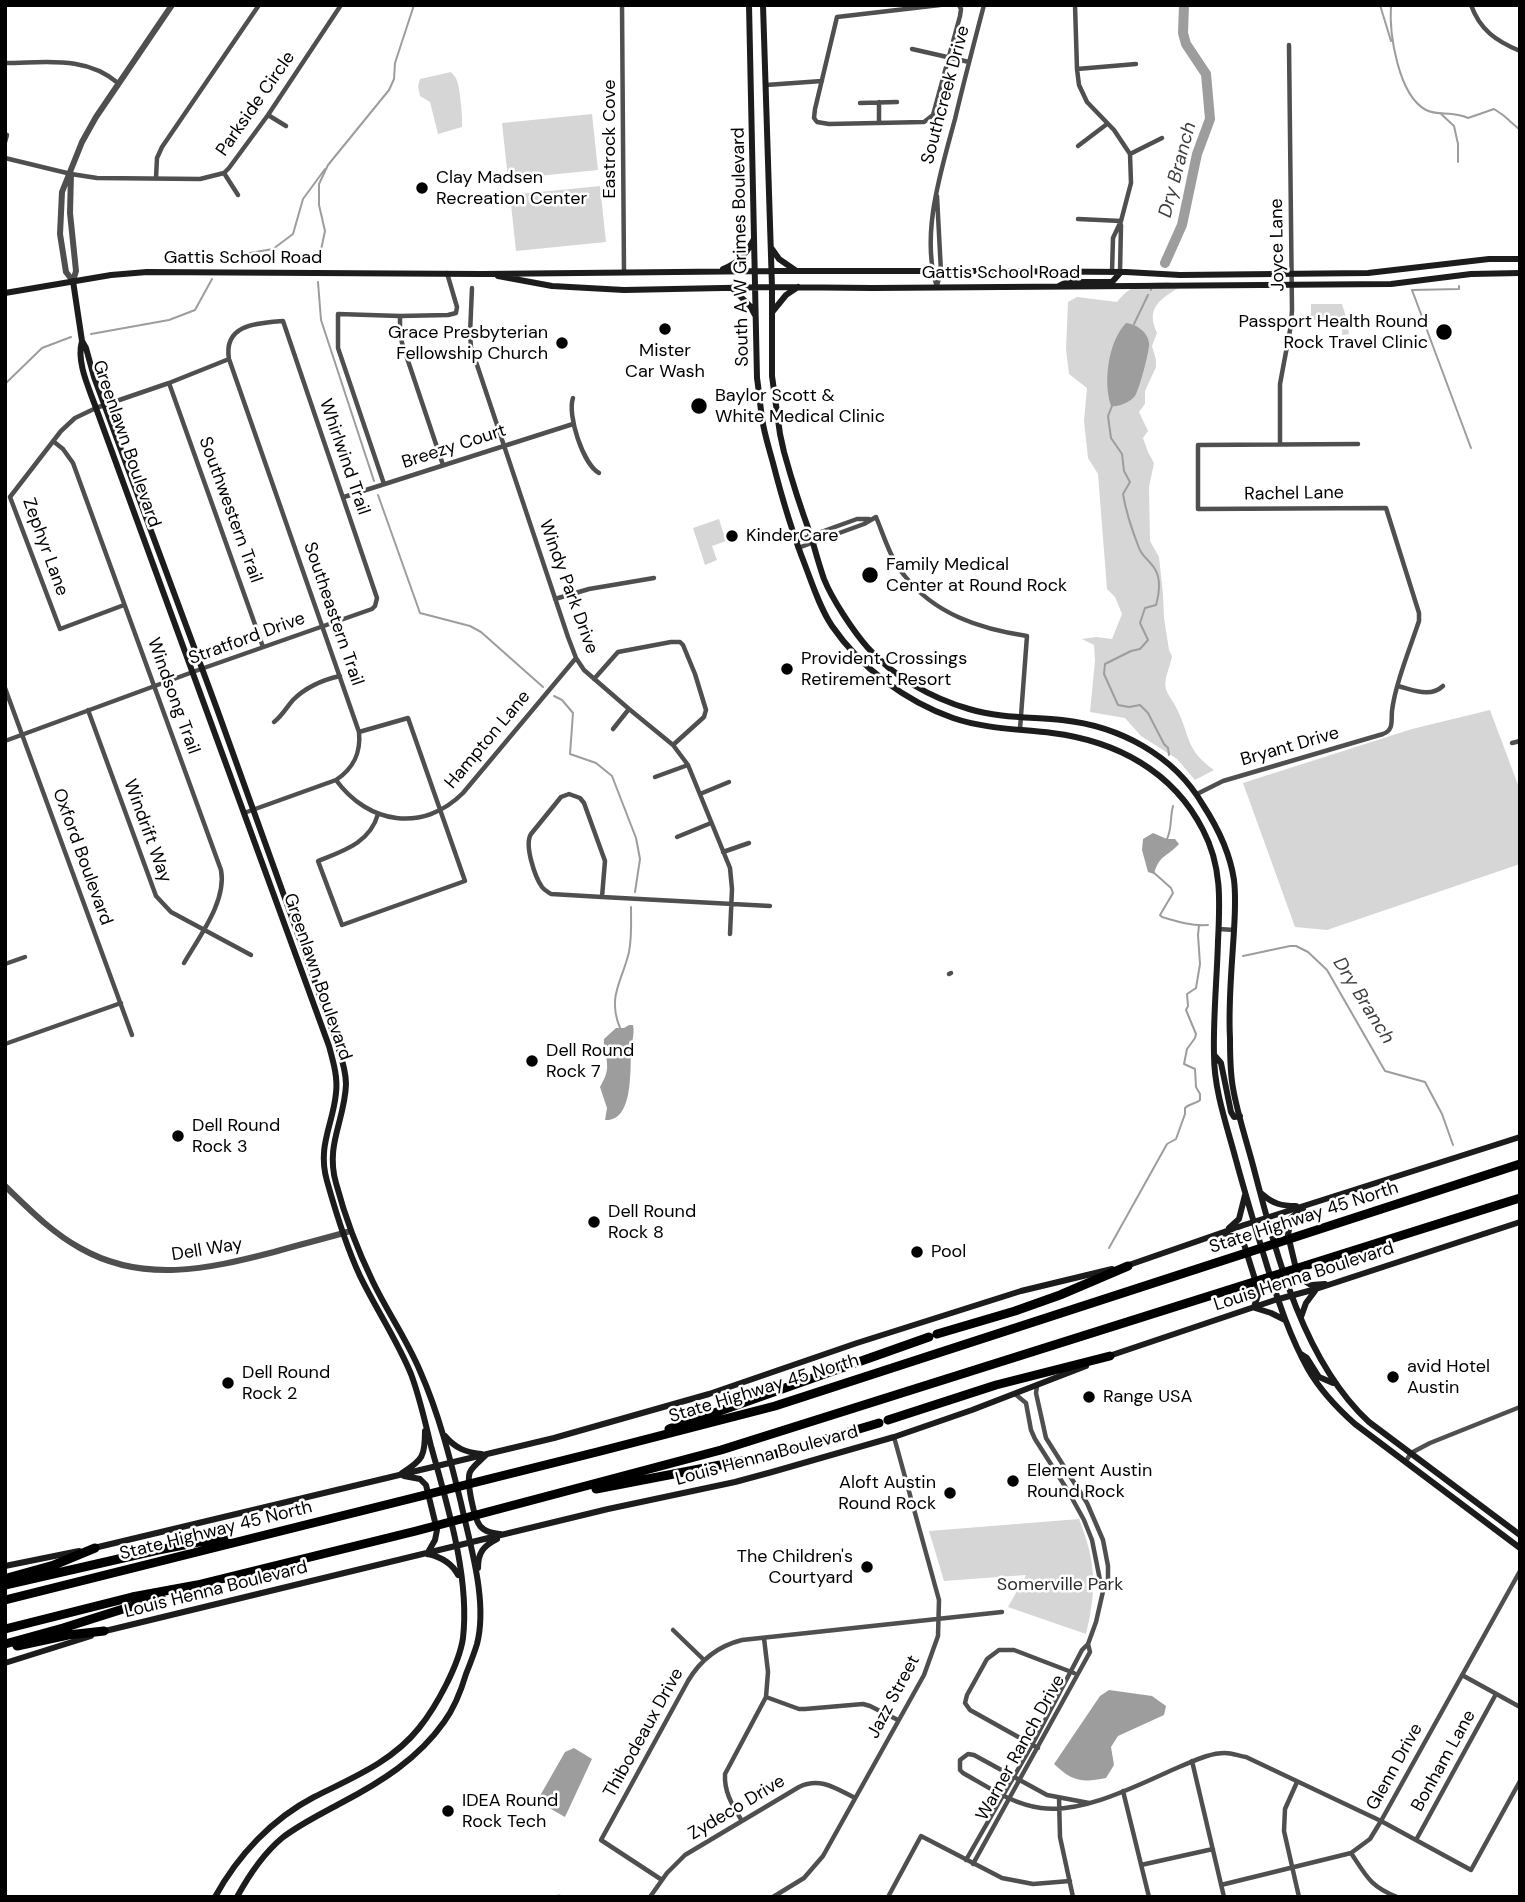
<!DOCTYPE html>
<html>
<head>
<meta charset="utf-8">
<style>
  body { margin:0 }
  #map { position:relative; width:1525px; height:1902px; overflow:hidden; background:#fff; font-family:"DM Sans",sans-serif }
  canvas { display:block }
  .frame { position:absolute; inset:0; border:7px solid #000; pointer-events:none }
</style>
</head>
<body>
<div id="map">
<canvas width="1525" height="1902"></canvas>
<div class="frame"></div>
</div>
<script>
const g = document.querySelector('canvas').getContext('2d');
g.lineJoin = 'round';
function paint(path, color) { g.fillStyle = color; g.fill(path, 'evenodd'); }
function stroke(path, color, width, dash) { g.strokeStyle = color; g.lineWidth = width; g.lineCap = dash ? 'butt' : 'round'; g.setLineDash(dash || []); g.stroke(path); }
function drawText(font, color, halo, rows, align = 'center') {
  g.font = font + ' "DM Sans",sans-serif'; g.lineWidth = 5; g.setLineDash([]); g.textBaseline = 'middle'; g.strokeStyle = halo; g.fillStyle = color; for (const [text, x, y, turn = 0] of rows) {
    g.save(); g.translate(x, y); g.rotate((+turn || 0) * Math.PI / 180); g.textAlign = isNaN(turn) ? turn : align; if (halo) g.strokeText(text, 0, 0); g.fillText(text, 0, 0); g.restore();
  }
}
const green = new Path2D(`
  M451,72C454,76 456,77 457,81C460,88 463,120 462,127L438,134L430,102L420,96L418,86L420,79Z
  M592,114L598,170L508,179L502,123Z
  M600,186L606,242L516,251L510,195Z
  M1168,282L1181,286C1161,299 1145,307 1157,333L1152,346L1156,360V367L1145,391V404L1139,412L1148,431L1143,438L1148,452L1154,463L1149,487L1150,541L1159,557L1163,594L1164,618L1169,650L1172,656C1171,665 1163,679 1166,689C1168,696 1174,702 1177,709C1191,738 1185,749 1214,770L1195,780L1177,759L1141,736L1125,718L1090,712L1095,661L1094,645L1082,639L1096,637L1112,639L1122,614L1115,597L1107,589L1098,474L1088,458L1084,421L1087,388L1069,374L1066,349L1068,302L1077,297L1117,302C1133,282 1144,283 1168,282Z
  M1311,304H1342L1347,320L1349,334L1342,335L1343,320H1311Z
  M719,519L726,541L712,546L717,560L705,565L693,528Z
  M1490,710L1520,790V864L1327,930L1295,927L1243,783L1412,729Z
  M1079,1519C1096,1562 1097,1589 1086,1634L1008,1607L1026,1575L944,1581L929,1531Z`);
const water = new Path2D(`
  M1126,323C1136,324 1148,332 1149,343C1150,350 1139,390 1135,396C1130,402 1120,407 1111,406C1103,382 1108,342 1126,323Z
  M1153,833L1167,839H1175L1179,844C1167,857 1159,855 1154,874L1148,872L1142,850L1143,839Z
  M629,1025H633C635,1035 631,1043 631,1053C630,1072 633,1122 605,1120L607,1108L600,1087C604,1080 608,1072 607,1064C607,1055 603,1048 604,1039L616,1028H624Z
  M1109,1690L1152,1696L1166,1706L1164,1715L1118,1736L1111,1747L1114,1765L1106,1778C1081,1783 1072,1781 1054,1764L1100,1696Z
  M574,1748L592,1759L565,1817L537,1801L565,1752Z`);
const stream = new Path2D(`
  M1380,5L1391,41
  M1391,5C1389,33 1398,95 1426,110C1437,116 1453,111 1468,118L1494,109L1503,115L1520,130
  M1440,113L1454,126L1458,144V162
  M221,262L244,254L273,249L293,234L303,199L325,169
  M318,264L325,231L319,205V184L328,165L389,90L394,79L395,63L414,5
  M318,282L321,320L374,481
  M1459,286V289L1412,290L1471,448
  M1151,290V289
  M1134,324L1148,295
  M91,334L169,320L195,310L212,279
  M5,384L42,348L71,337
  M1112,406L1108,416L1111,438L1122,454L1124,471L1130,482L1123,494C1126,513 1132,530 1139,548C1142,557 1152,562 1156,571C1161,581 1159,594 1156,605L1145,608L1140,623L1148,640L1140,649L1131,651L1105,664L1104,674L1118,705L1129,707L1140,705L1148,713L1164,744L1168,748L1169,755
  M378,495L420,613L470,626L481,632L543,687
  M554,696L562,700L573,713L570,754L596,763L612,776L636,838L640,859L635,892
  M1167,839C1172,829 1170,817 1173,806
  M1152,871L1171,888L1173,893L1160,915L1162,917C1178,922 1192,926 1208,925
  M1243,956L1290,946H1296L1308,952L1327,970L1385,1071L1425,1082L1442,1114L1453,1145
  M620,1028C607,996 622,982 629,952C632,937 631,922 631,907
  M1109,1248L1167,1144L1176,1139L1185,1114V1108C1190,1103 1196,1104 1200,1100V1094L1196,1087L1195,1069L1184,1064L1187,1049L1195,1038L1196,1034L1186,1010L1188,1006L1187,994L1196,988L1200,964L1198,935L1199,925`);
const river = new Path2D(`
  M1165,263L1182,225L1197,154L1210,119L1206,74L1186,44L1183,33L1184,5`);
const minor = new Path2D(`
  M622,5L624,272
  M940,5L837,17L815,109L814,118L817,122L829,124L924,122L933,115L960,16L961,9L959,5
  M1075,5L1077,69L1079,85L1087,102L1114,130L1130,154L1131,183L1121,221L1113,238L1112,272
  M1471,5C1480,30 1496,41 1520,51
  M912,49L969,62
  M5,63C45,63 85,55 118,83
  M1077,69L1136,64
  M766,85L822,81
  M879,102V123
  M860,103L897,102
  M268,115L286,126
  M5,142L7,135
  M1078,146L1107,124
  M1130,154L1162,138
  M5,158L71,174L97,178L200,179L224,173L229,168L268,115L341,5
  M224,173L238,195
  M156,178L157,158L162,147L259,5
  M937,196L941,272L937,285
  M1078,219L1121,221
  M1120,272L1121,225
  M937,287C920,235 941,171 955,119C964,81 974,43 984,5
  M472,288L470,334L471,347L568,637L576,658L584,670L629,709L673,745L688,765L730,868L732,889L730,934
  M400,316V330L402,343L443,465
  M169,383L263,647
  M573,398C567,415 583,464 599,473
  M53,441L63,449L73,463L221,870C227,901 199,937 184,963
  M1280,444V384L1291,325L1292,310L1289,45
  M384,484L338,348V314L400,316L448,315L456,313L457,307L447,273
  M344,497L573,424
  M796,541L857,519H869
  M798,548L864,524L876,517C884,536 890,558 904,575C934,614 980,629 1027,636L1020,729
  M555,599L589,589L654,578
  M124,605L60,629L10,497L61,431L75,418L96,408L169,383L229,359
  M594,679L618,652L671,642H680L683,645L695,674L706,710L704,717L673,745
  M1398,686C1414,690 1430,698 1443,686
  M5,688L132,1035
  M88,710L156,896L171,912L251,955
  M274,722C282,716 286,708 293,700C306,687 322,680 340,676
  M613,729L629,709
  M359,732L408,718L465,881L342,925L318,861C343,851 370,843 378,814
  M5,741L201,669L372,609L375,606L377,598L283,321C258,323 223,324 229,359C272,484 316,608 359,732C361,753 354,768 336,780L244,813
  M1512,743L1520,741
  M655,777L688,765
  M336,780C368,824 423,833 463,793L576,658
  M569,794L580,798L584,803L605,861L602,897L551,894C548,892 545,891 542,887C535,877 524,845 531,834L561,797Z
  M700,794L729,782
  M1197,794L1223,781L1383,734C1394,730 1391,721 1392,711C1395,685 1410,648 1419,621V613L1386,508L1198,509V445L1358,444
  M677,837L711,823
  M723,852L749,843
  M602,897L770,906
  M1219,929L1234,930
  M5,964L25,957
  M949,974L951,973
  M5,1044L121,1003
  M1015,1394L1026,1403L1031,1430L1035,1439L1068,1491L1084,1520L1092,1540L1100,1580L1103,1586
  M1406,1461L1411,1453L1430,1443L1520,1407
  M673,1630L703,1659
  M1462,1675L1520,1707
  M766,1697L799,1709H805L863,1704L870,1706L898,1720
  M1038,1748L970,1710L965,1703L967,1695L987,1659L999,1650H1014L1074,1673
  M1192,1761L1224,1897
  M1297,1782L1285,1809L1284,1831L1299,1897
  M1123,1791L1149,1897
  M1059,1798L1060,1837L1073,1897
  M1089,1803L1047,1795L974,1755L968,1754L960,1760V1770L963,1773C988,1787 1012,1804 1041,1808C1084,1814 1140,1784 1179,1767C1194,1761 1209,1753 1225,1753C1232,1753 1239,1756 1246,1757L1381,1821L1471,1870L1520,1781
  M742,1821C733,1806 724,1793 725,1774L766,1697L768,1672L764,1638
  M1416,1840L1496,1694
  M1351,1853C1367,1877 1370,1886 1397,1897
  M966,1860L1032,1745L1082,1650L1088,1644
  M973,1864L1090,1652L1088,1644L1096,1622L1104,1587L1108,1580V1566L1103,1540L1087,1503L1046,1438L1036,1393L1037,1386
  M1141,1865L1213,1849
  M662,1880L601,1840L688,1681C701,1659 718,1646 742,1640L1002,1612
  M1221,1885L1351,1853L1370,1839L1381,1821L1520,1571
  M558,1897H560
  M650,1897L667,1873L685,1855L799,1787C820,1777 835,1788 855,1798
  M773,1897L804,1878L823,1856L924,1675L938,1636L939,1600L894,1437
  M888,1897L921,1836L1002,1878L1033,1884L1070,1881`);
const tertiary = new Path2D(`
  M71,174L70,213L76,271L73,281
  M73,281L66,272L60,234L62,192L82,142L96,117L172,5
  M5,1186C29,1209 51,1232 80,1248C143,1284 208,1269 274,1252C298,1245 323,1239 347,1232`);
const secondary = new Path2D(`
  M749,5L757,378C759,391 760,404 762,418C764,433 769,448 773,463C782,498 792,532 805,565C813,586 820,608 832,626C861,668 905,701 953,718C985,729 1019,729 1052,733C1116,741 1173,771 1203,830C1222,866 1220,902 1218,941C1217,979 1213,1017 1214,1055C1214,1090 1227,1126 1236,1160C1246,1197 1257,1233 1268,1269C1279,1303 1290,1337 1308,1369C1320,1390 1337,1408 1355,1424L1520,1548
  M763,5L772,287V376L780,434L784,452C792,481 801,509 811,536C815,550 819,565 824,579C832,599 853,631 868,648C894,677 931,698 969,709C999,718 1031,717 1062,720C1119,726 1174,755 1203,805C1218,828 1230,853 1234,880C1236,897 1235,914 1234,930C1232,966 1228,1002 1230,1038C1230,1054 1230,1072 1233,1088C1238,1117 1248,1145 1255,1173C1277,1257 1304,1362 1369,1422L1520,1535
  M772,249L779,259L795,270
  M723,269C739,263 746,254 754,239
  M498,276L552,286L624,290L772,287L873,288L1391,284L1471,274L1520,273
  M73,281L82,341L86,348L94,377L217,709L337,1043C341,1056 346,1070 346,1084C345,1120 325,1145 336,1183C345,1217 358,1251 373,1282C388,1313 407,1340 420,1371C439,1414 450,1458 461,1503C470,1545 488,1601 477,1644C474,1654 470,1664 466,1674C461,1691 455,1707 444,1722C418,1759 381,1782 341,1803C321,1814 300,1824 282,1838C263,1854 249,1875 237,1897
  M1059,286L1067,282H1112L1120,273
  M732,288L750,306L755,315
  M5,293L111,275L147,272L482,274L772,271H983L1126,272L1180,275L1368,273L1489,259H1520
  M773,311L786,295L798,287
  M82,341C76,362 89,388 96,408L329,1046C333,1061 338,1077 336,1093C333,1125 317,1146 327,1181C336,1213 346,1246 360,1276C376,1309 397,1340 411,1374C420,1398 425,1422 431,1446C447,1504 470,1577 463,1638C459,1665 436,1707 419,1728C392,1762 352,1778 314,1797C272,1819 238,1855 215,1897
  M1215,1056L1221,1063L1231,1112L1234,1117L1240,1116
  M1262,1194C1273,1204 1282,1206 1296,1206
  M1303,1209L1291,1218L1288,1235L1298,1277L1311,1285L1325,1284
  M1229,1228L1239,1219L1245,1195
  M1218,1236H1236L1243,1241L1259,1292L1254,1307
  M1126,1266L1244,1225L1520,1137
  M1255,1308L1271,1313L1285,1320
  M1301,1317L1306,1303L1315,1291
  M1301,1354L1307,1358L1319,1377L1333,1383
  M1109,1356L1275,1300L1316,1289L1520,1222
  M445,1436C456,1449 466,1452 481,1454
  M485,1456C480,1461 473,1466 470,1472C466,1481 474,1518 480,1526C485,1532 493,1533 500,1534
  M402,1473C423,1460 425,1456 425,1431
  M404,1476L420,1479L426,1485L437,1530L435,1540L427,1554
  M94,1548L554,1438L709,1394L857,1343L1021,1291L1112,1269
  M428,1554C441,1557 452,1563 458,1575
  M5,1566L79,1551
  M478,1568C478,1553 483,1546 497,1539
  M101,1632L608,1509L735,1482L772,1472L894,1437L972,1410L1086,1366
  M5,1663L91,1636`);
const motorway = new Path2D(`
  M937,1334L1015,1311L1060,1295L1128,1266
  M888,1420L996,1385L1110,1356
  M669,1429L929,1337
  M596,1489L772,1455L879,1423
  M7,1578L54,1565L95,1548
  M5,1585L158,1550L199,1542L228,1539
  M5,1600L597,1452L775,1406L1520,1164
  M5,1629L132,1597L197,1585L416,1531L721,1450L1520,1198
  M5,1644L63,1628L161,1597
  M17,1646L68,1635L104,1631`);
const markers = [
  [422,188,7,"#000"],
  [665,329,7,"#000"],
  [1444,332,9,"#000"],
  [562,343,7,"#000"],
  [699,406,9,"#000"],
  [732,536,7,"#000"],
  [870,575,9,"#000"],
  [787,669,7,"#000"],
  [532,1061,7,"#000"],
  [178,1136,7,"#000"],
  [594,1222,7,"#000"],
  [917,1252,7,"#000"],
  [1393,1377,7,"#000"],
  [228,1383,7,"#000"],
  [1089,1397,7,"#000"],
  [1013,1481,7,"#000"],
  [950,1493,7,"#000"],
  [867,1567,7,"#000"],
  [448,1811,7,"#000"]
];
const streetNames = [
  ["Southcreek Drive",946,95,-75],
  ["Parkside Circle",256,104,-55],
  ["Eastrock Cove",610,139,-90],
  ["Joyce Lane",1278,245,-91],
  ["South A W Grimes Boulevard",741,247,-91],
  ["Gattis School Road",243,258],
  ["Gattis School Road",1001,273],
  ["Greenlawn Boulevard",126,444,71],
  ["Breezy Court",454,447,-18],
  ["Whirlwind Trail",344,457,71],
  ["Rachel Lane",1294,494,-1],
  ["Southwestern Trail",230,510,70],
  ["Zephyr Lane",45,547,70],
  ["Windy Park Drive",568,587,70],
  ["Southeastern Trail",333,614,71],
  ["Stratford Drive",247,639,-20],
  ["Windsong Trail",173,696,70],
  ["Hampton Lane",488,740,-50],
  ["Bryant Drive",1290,747,-16],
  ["Windrift Way",147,831,70],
  ["Oxford Boulevard",82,857,70],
  ["Greenlawn Boulevard",317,977,71],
  ["State Highway 45 North",1304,1218,-18],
  ["Dell Way",207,1250,-9],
  ["Louis Henna Boulevard",1304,1277,-18],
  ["State Highway 45 North",764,1389,-17],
  ["Louis Henna Boulevard",767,1456,-15],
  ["State Highway 45 North",216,1531,-14],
  ["Louis Henna Boulevard",216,1590,-14],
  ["Jazz Street",894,1697,-62],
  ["Thibodeaux Drive",644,1733,-61],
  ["Warner Ranch Drive",1021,1748,-61],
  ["Bonham Lane",1444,1761,-61],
  ["Glenn Drive",1395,1767,-61],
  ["Zydeco Drive",737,1808,-31]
];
const poiNames = [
  ["Clay Madsen",436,178],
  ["Recreation Center",436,199],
  ["Passport Health Round",1428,322,"right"],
  ["Rock Travel Clinic",1428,343,"right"],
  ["Grace Presbyterian",548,333,"right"],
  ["Fellowship Church",548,354,"right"],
  ["Mister",665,351,"center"],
  ["Car Wash",665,372,"center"],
  ["Baylor Scott &",715,396],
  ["White Medical Clinic",715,417],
  ["KinderCare",746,536],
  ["Family Medical",886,565],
  ["Center at Round Rock",886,586],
  ["Provident Crossings",801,659],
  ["Retirement Resort",801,680],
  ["Dell Round",546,1051],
  ["Rock 7",546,1072],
  ["Dell Round",192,1126],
  ["Rock 3",192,1147],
  ["Dell Round",608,1212],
  ["Rock 8",608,1233],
  ["Pool",931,1252],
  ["avid Hotel",1407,1367],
  ["Austin",1407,1388],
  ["Dell Round",242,1373],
  ["Rock 2",242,1394],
  ["Range USA",1103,1397],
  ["Element Austin",1027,1471],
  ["Round Rock",1027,1492],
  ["Aloft Austin",936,1483,"right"],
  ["Round Rock",936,1504,"right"],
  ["The Children's",853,1557,"right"],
  ["Courtyard",853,1578,"right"],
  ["IDEA Round",462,1801],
  ["Rock Tech",462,1822]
];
const parkNames = [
  ["Somerville Park",1060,1585]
];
const waterNames = [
  ["Dry Branch",1178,170,-75],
  ["Dry Branch",1363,1001,58]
];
paint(green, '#d6d6d6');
paint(water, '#9d9d9d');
stroke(stream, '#9d9d9d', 2);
stroke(river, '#9d9d9d', 10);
stroke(minor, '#4f4f4f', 4.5);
stroke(tertiary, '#4f4f4f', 6);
stroke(secondary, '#1c1c1c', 6);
stroke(motorway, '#000', 9);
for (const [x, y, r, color] of markers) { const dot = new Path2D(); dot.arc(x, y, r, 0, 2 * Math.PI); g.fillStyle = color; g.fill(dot); stroke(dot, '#fff', 2.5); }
drawText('18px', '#000', '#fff', streetNames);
drawText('18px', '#000', '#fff', poiNames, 'left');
drawText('18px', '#2d2d2d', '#fff', parkNames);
drawText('italic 19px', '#3e3e3e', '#fff', waterNames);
</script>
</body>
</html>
